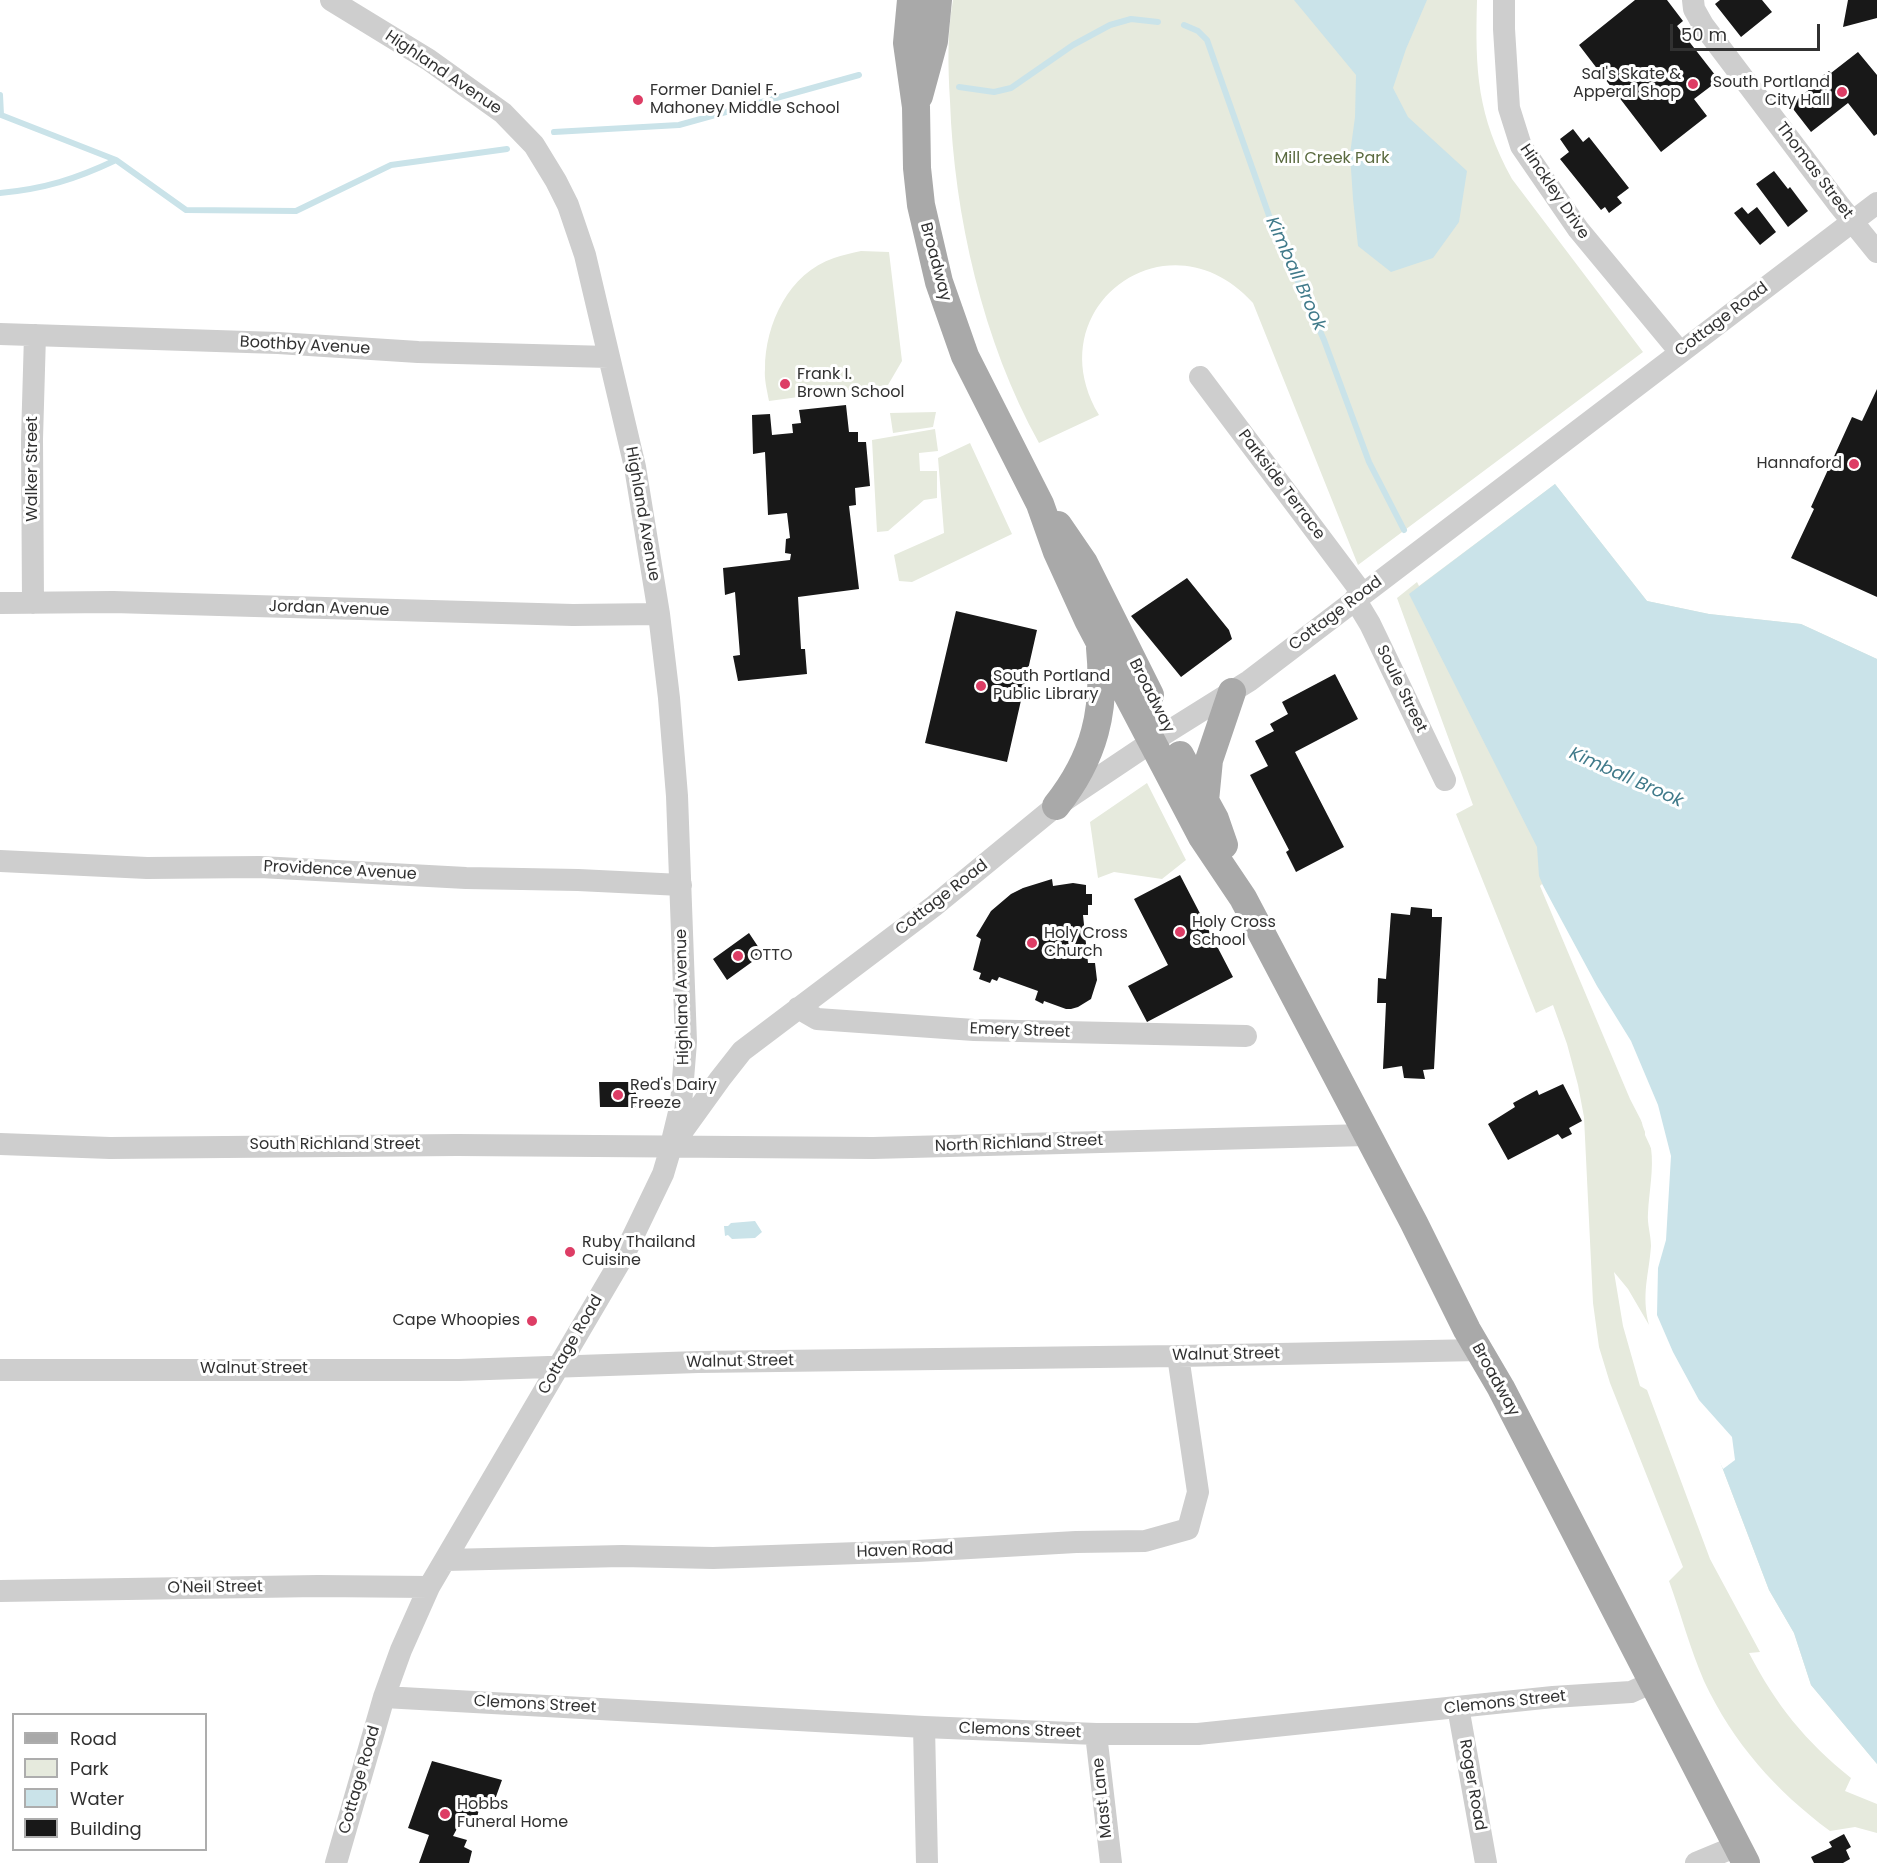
<!DOCTYPE html>
<html>
<head>
<meta charset="utf-8">
<style>
  body { margin:0 }
  #map { position:relative; width:1877px; height:1863px; overflow:hidden; background:#fff; font-family:Poppins,sans-serif }
  canvas { display:block }
  .legend { position:absolute; left:12px; top:1713px; width:195px; height:138px; box-sizing:border-box; background:#fff; border:2px solid #adadad; margin:0; padding:8px 10px; list-style:none; font-size:18px; color:#313131 }
  .legend li { display:flex; align-items:center; gap:12px; height:30px }
  .legend b { width:30px; border:2px solid #adadad }
  .scale { position:absolute; left:1670px; top:24px; width:150px; height:27px; box-sizing:border-box; border:3px solid #313131; border-top:0; padding-left:8px; font-size:18px; line-height:21px; white-space:nowrap; color:#313131; -webkit-text-stroke:4px #fff; paint-order:stroke }
</style>
</head>
<body>
<div id="map">
<canvas width="1877" height="1863"></canvas>
<ul class="legend">
<li><b style="height:8px;background:#a9a9a9"></b>Road</li>
<li><b style="height:16px;background:#e6eadd"></b>Park</li>
<li><b style="height:16px;background:#cae3e9"></b>Water</li>
<li><b style="height:16px;background:#181818"></b>Building</li>
</ul>
<div class="scale">50 m</div>
</div>
<script>
const g = document.querySelector('canvas').getContext('2d');
g.lineJoin = 'round';
function paint(path, color) { g.fillStyle = color; g.fill(path, 'evenodd'); }
function stroke(path, color, width, dash) { g.strokeStyle = color; g.lineWidth = width; g.lineCap = dash ? 'butt' : 'round'; g.setLineDash(dash || []); g.stroke(path); }
function drawText(font, color, halo, rows, align = 'center') {
  g.font = font + ' Poppins,sans-serif'; g.lineWidth = 6; g.setLineDash([]); g.textBaseline = 'middle'; g.strokeStyle = halo; g.fillStyle = color; for (const [text, x, y, turn = 0] of rows) {
    g.save(); g.translate(x, y); g.rotate((+turn || 0) * Math.PI / 180); g.textAlign = isNaN(turn) ? turn : align; if (halo) g.strokeText(text, 0, 0); g.fillText(text, 0, 0); g.restore();
  }
}
const green = new Path2D(`
  M953,0H1477C1475,71 1477,115 1512,179L1643,352L1358,565L1253,303C1169,209 1035,307 1099,415L1039,443C983,342 954,216 950,101C948,67 947,33 953,0Z
  M861,251L889,252L902,361L888,385L769,401C767,390 764,379 765,369C765,324 789,273 834,258C842,255 852,253 861,251Z
  M936,412L933,427L893,433L890,413Z
  M935,429L938,451L919,453L920,471H937V498L924,500L888,531L877,532L872,440Z
  M970,443L1012,534L912,582L899,581L894,555L944,533L938,458Z
  M1555,484L1647,601L1709,614L1801,624L1877,659V1764L1811,1685L1794,1633L1769,1590L1706,1425L1659,1159L1641,1117C1642,1130 1649,1137 1651,1148C1654,1169 1649,1192 1648,1213C1647,1224 1651,1235 1651,1246C1649,1275 1641,1294 1649,1325L1628,1289L1614,1272L1623,1326L1640,1386L1647,1390L1710,1559L1760,1652L1749,1653C1776,1705 1805,1741 1851,1778L1845,1791L1877,1804V1833L1855,1827L1830,1831C1776,1791 1733,1743 1704,1681C1690,1649 1681,1614 1669,1581L1683,1567L1610,1383L1599,1347L1593,1303L1584,1117L1578,1085L1567,1044L1553,1005L1536,1013L1456,814L1473,805L1397,598L1417,582L1419,586Z
  M1147,783L1186,860L1162,879L1114,872L1098,878L1090,822Z`);
const water = new Path2D(`
  M1294,0H1427L1406,49L1393,88L1408,117L1467,171L1459,222L1433,258L1391,272L1358,246L1353,199L1350,154L1355,117L1356,75Z
  M1555,484L1647,601L1709,614L1801,624L1877,659V1764L1811,1685L1794,1633L1769,1590L1706,1425L1651,1318L1659,1159L1539,876L1537,847L1409,594Z
  M755,1221L762,1232L755,1238L732,1239L728,1235L725,1236L724,1226H728L731,1223Z`);
const pier = new Path2D(`
  M1542,884L1597,986L1631,1041L1658,1105L1671,1156L1666,1240L1658,1268L1657,1315L1673,1352L1699,1400L1732,1437L1735,1460L1723,1469L1649,1319L1656,1159L1645,1135V1128L1630,1099L1540,886Z`);
const stream = new Path2D(`
  M1184,25L1198,31L1207,40L1272,224L1324,340L1369,462L1404,530
  M959,87L994,92L1011,88L1073,45L1110,25L1131,19L1158,22
  M0,95L1,115L116,160L186,210L296,211L391,165L507,149
  M554,132L679,125L859,75
  M0,193C44,189 76,179 116,160`);
const building = new Path2D(`
  M1635,0H1667L1683,21L1677,26L1719,80L1694,99L1707,116L1661,152L1579,45Z
  M1720,0H1762L1772,12L1741,37L1715,4Z
  M1848,0H1877V18L1843,27Z
  M1858,52L1877,75V134L1874,136L1848,103L1811,132L1790,105L1820,81L1818,79L1829,71L1831,73Z
  M1573,129L1583,142L1589,137L1629,188L1617,197L1622,203L1609,213L1605,207L1601,210L1560,159L1569,152L1560,139Z
  M1774,171L1788,189L1790,187L1808,211L1788,227L1756,184Z
  M1742,207L1748,214L1757,207L1776,232L1760,245L1734,213Z
  M1877,389V597L1791,558L1814,509L1811,507L1852,417L1862,421Z
  M846,405L849,432H858V442H866L870,486L855,488L856,505L849,506L859,589L798,597L801,649H805L807,674L738,681L733,656L740,655L735,592L725,595L723,568L790,560L791,554L785,553L786,539L790,538L787,513L768,515L765,452L753,454L752,415L770,414L772,435L793,433L792,424L801,423L799,410Z
  M1187,578L1229,630L1232,639L1181,677L1131,616Z
  M956,611L1037,630L1007,762L925,743Z
  M1335,674L1358,719L1295,752L1344,847L1296,872L1286,852L1289,850L1250,775L1268,766L1255,741L1274,731L1270,724L1288,714L1282,702Z
  M1180,875L1233,977L1147,1022L1128,986L1168,965L1134,899Z
  M1052,879L1053,886L1073,883L1086,885V894H1092V905H1088V915H1083L1088,963H1095L1097,980L1091,999L1078,1007L1071,1009H1066L1044,1001L1043,1004L1035,1000L1038,991L999,977L997,981L992,979L990,983L979,979L981,973L973,970L981,939L976,936L991,911L1011,894L1023,888Z
  M1411,907L1432,909V917H1442L1434,1069L1423,1070L1425,1079L1404,1078L1402,1066L1383,1069L1386,1003H1377L1378,978L1386,979L1391,913L1410,915Z
  M749,933L763,954L727,980L713,959Z
  M599,1082H636V1107H600Z
  M1563,1084L1582,1121L1569,1128L1572,1134L1562,1139L1558,1134L1508,1160L1488,1124L1515,1107L1513,1103L1537,1090L1539,1095Z
  M432,1761L502,1780L493,1805H480L475,1826L460,1823L453,1836L467,1840L464,1847L472,1851L469,1863H419L429,1835L408,1828Z
  M1844,1834L1851,1847L1846,1850L1850,1859L1843,1863H1814L1811,1857L1832,1847L1829,1842Z`);
const minor = new Path2D(`
  M331,0L429,60L503,113L534,145L556,181L568,205L585,255L635,467L659,614L669,698L677,796L686,1042L681,1104L673,1137
  M1504,0V29L1509,108L1521,146L1578,229L1680,352
  M1693,0L1694,9L1703,25L1839,205L1877,252
  M0,334L278,343L418,352L609,357
  M1200,377L1362,593
  M1355,599L1370,624L1445,780
  M0,603L113,602L573,615L659,614
  M33,603L32,439L35,335
  M0,861L147,868L260,867L466,878L578,880L681,885
  M798,1008L817,1019L974,1030L1246,1036
  M0,1144L110,1148L457,1145L873,1148L1366,1135
  M0,1370H459L698,1362L1178,1356L1480,1350
  M445,1560L622,1556L713,1558L917,1551L1076,1542L1145,1541L1188,1529L1198,1492L1178,1356
  M0,1591L318,1586L429,1587
  M384,1697L924,1727L1096,1734H1198L1553,1697L1631,1692L1653,1682
  M1458,1707L1486,1863
  M924,1727L927,1863
  M1096,1734L1111,1863
  M336,1863L384,1697L401,1650L429,1587L624,1255L663,1174L671,1147L720,1079L742,1051L934,906L1056,806L1153,741L1249,681L1877,203
  M1696,1863L1737,1846`);
const major = new Path2D(`
  M911,0L907,43L916,107L917,168L921,205L939,282L965,356L1040,504L1057,552L1088,620L1202,837L1243,898L1414,1223L1467,1330L1501,1388L1746,1863
  M919,96L934,41L938,0
  M1058,525L1084,563L1150,695
  M1180,755L1215,819L1224,845
  M1205,801L1209,760L1232,692
  M1056,806C1095,757 1106,710 1100,648`);
const markers = [
  [1693,84,6,"#dd3d65"],
  [1842,92,6,"#dd3d65"],
  [638,100,6,"#dd3d65"],
  [785,384,6,"#dd3d65"],
  [1854,464,6,"#dd3d65"],
  [981,686,6,"#dd3d65"],
  [1180,932,6,"#dd3d65"],
  [1032,943,6,"#dd3d65"],
  [738,956,6,"#dd3d65"],
  [618,1095,6,"#dd3d65"],
  [570,1252,6,"#dd3d65"],
  [532,1321,6,"#dd3d65"],
  [445,1814,6,"#dd3d65"]
];
const streetNames = [
  ["Highland Avenue",443,73,34],
  ["Thomas Street",1814,171,53],
  ["Hinckley Drive",1554,192,56],
  ["Broadway",935,262,75],
  ["Cottage Road",1722,320,-37],
  ["Boothby Avenue",305,346,3],
  ["Walker Street",33,469,-90],
  ["Parkside Terrace",1281,485,53],
  ["Highland Avenue",642,514,80],
  ["Jordan Avenue",329,609,2],
  ["Cottage Road",1336,614,-37],
  ["Soule Street",1401,689,64],
  ["Broadway",1151,696,63],
  ["Providence Avenue",340,871,3],
  ["Cottage Road",942,898,-38],
  ["Highland Avenue",683,997,-91],
  ["Emery Street",1020,1031,2],
  ["North Richland Street",1019,1144,-2],
  ["South Richland Street",335,1145],
  ["Cottage Road",571,1345,-60],
  ["Walnut Street",1226,1355,-1],
  ["Walnut Street",740,1362,-1],
  ["Walnut Street",254,1369],
  ["Broadway",1495,1380,61],
  ["Haven Road",905,1551,-2],
  ["O'Neil Street",215,1588,-1],
  ["Clemons Street",1505,1703,-6],
  ["Clemons Street",535,1705,3],
  ["Clemons Street",1020,1731,2],
  ["Cottage Road",360,1780,-74],
  ["Roger Road",1472,1785,80],
  ["Mast Lane",1103,1798,-96]
];
const poiNames = [
  ["Sal's Skate &",1681,75,"right"],
  ["Apperal Shop",1681,93,"right"],
  ["South Portland",1830,83,"right"],
  ["City Hall",1830,101,"right"],
  ["Former Daniel F.",650,91],
  ["Mahoney Middle School",650,109],
  ["Frank I.",797,375],
  ["Brown School",797,393],
  ["Hannaford",1842,464,"right"],
  ["South Portland",993,677],
  ["Public Library",993,695],
  ["Holy Cross",1192,923],
  ["School",1192,941],
  ["Holy Cross",1044,934],
  ["Church",1044,952],
  ["OTTO",750,956],
  ["Red's Dairy",630,1086],
  ["Freeze",630,1104],
  ["Ruby Thailand",582,1243],
  ["Cuisine",582,1261],
  ["Cape Whoopies",520,1321,"right"],
  ["Hobbs",457,1805],
  ["Funeral Home",457,1823]
];
const parkNames = [
  ["Mill Creek Park",1332,159]
];
const waterNames = [
  ["Kimball Brook",1295,274,66],
  ["Kimball Brook",1626,778,24]
];
paint(green, '#e6eadd');
paint(water, '#cae3e9');
paint(pier, '#fff');
stroke(stream, '#cae3e9', 6);
paint(building, '#181818');
stroke(minor, '#cecece', 22);
stroke(major, '#a9a9a9', 28);
for (const [x, y, r, color] of markers) { const dot = new Path2D(); dot.arc(x, y, r, 0, 2 * Math.PI); g.fillStyle = color; g.fill(dot); stroke(dot, '#fff', 2); }
drawText('16px', '#313131', '#fff', streetNames);
drawText('16px', '#313131', '#fff', poiNames, 'left');
drawText('16px', '#5b6b40', '#fff', parkNames);
drawText('italic 18px', '#407a8a', '#fff', waterNames);
</script>
</body>
</html>
